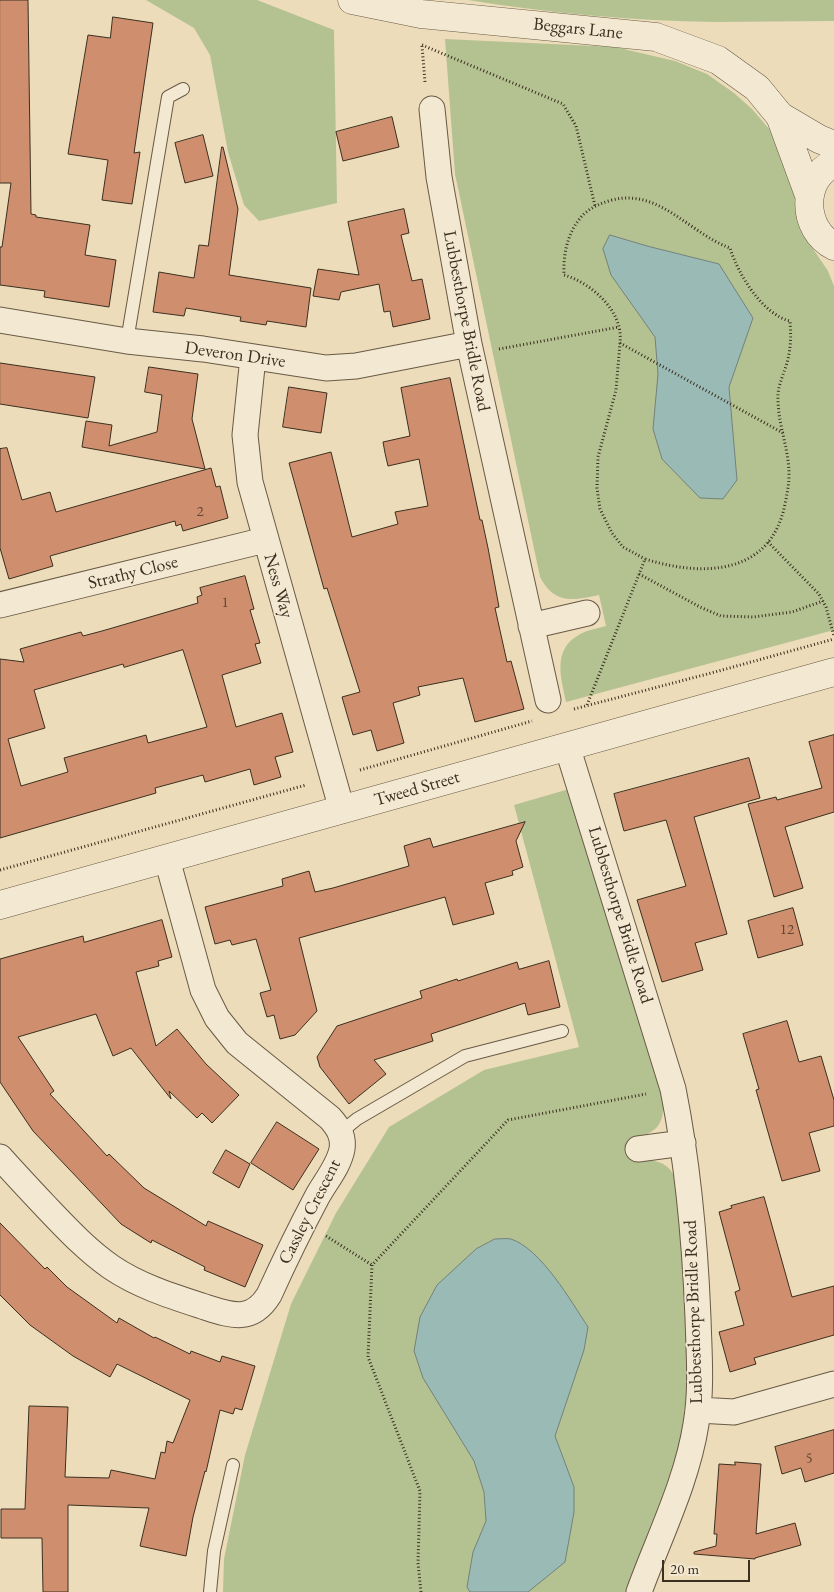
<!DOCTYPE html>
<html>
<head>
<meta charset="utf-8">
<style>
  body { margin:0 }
  #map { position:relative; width:834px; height:1592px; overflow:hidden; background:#eddcb9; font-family:"EB Garamond",serif }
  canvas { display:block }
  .scale { position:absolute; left:662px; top:1560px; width:88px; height:22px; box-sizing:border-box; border:2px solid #3b2f1f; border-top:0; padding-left:6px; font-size:15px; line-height:18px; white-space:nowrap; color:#3b2f1f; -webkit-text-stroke:4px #f3e8d2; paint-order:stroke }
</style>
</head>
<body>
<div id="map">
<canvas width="834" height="1592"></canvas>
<div class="scale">20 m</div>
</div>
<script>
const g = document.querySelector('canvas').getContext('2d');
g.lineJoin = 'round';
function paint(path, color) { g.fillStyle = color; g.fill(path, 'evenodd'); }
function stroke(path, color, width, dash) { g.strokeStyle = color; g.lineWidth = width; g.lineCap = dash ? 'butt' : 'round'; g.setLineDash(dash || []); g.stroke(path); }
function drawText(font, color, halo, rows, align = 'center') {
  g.font = font + ' "EB Garamond",serif'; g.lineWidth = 4; g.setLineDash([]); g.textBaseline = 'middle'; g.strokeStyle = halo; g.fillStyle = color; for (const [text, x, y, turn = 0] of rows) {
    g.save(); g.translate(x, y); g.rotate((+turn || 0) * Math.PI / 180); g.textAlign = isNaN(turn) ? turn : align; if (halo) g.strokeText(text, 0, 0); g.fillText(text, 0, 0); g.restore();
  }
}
const green = new Path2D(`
  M146,0H257L334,30L337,203L259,221L244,205L228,152L210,55L194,28Z
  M468,0H834V21C794,21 755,22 715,22C633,21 549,13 468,0Z
  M445,39L615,47L675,61L707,74L734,93L752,109L770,130L784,154L793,185L798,216L803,234L828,271L834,286V630L566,702C560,674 551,645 587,631C593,629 600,628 606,626L599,595C572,601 554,604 540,577L455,174Z
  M569,789L663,1096C666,1126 655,1135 627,1140L630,1160C652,1160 670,1158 677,1184L688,1331L687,1390L680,1443L669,1480L629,1592H223L224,1559L245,1455L291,1304L336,1213L389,1127L484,1070L579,1047L514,805Z`);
const water = new Path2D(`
  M610,235L647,246L719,264L753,318L729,387L737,480L723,499L700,498L662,459L653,429L658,374L655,337L611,275L603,249Z
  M495,1239C500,1239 506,1238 511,1239C541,1249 571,1301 588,1327L584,1350L555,1436L574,1487V1512L565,1562L528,1592H470L467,1587L473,1552L486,1521L484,1492L474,1461L423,1378L414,1351L420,1317L437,1285L476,1249Z`);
const building = new Path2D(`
  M0,0H28L31,214L36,215V217L90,225L85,255L116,260L109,307L44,297L45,291L0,285V247H2L11,183H0Z
  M113,17L153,23L134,153L140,152L132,204L102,200L108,160L68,154L88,35L110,38Z
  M392,117L399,147L343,161L336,132Z
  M203,135L213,176L185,183L175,143Z
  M222,147H223L238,209L229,275L311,288L306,327L267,321L266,325L240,321L241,317L186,308L184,316L153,312L159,272L194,278L199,245L208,246Z
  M404,209L409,233L401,235L412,281L422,279L430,319L393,327L390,311L384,312L379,284L341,292L339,300L313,296L318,269L359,275L348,222Z
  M0,363L95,377L88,418L0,404Z
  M149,367L198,374L192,419L205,469L82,447L86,421L112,425L109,446L157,432L162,395L145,392Z
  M450,378L480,520H482L488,548L499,607L495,608L507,662L511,661L524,709L475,722L463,678L418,687L420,695L393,703L404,743L377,751L371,730L353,735L342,697L360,692L327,588L324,589L289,463L331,452L352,537L398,524L395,512L428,506L419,459L388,466L385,453L383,442L410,436L401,388Z
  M289,387L327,393L321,433L283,427Z
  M7,448L22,500L50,492L56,512L211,468L216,487L220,486L228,518L183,531L181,524L176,526L175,521L50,556L53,566L9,579L0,548V449Z
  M245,576L254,609L250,610L260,643L255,644L261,663L222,675L236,727L282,713L293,752L275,757L281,777L254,785L250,769L205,782L203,775L155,788L156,793L0,838V659L24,662L20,649L81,632L83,636L102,631L198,603L197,597L202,595L200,588ZM183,650L207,727L148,743L146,735L64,758L68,772L21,786L8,739L45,728L34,690L123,664L124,667Z
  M834,735V812L785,827L803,888L774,897L748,804L776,797L777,800L822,788L809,742Z
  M749,758L760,798L694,817L727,934L695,943L703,970L662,982L637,900L686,886L666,820L624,831L614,794Z
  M525,822L516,841L523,867L512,871L513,875L485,883L494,914L453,925L445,897L299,938L317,1011L295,1035L280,1039L274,1015L267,1017L260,993L271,990L256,939L232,945L230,940L215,944L205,907L283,886L282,879L309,871L315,892L333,888L409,866L404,846L430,838L433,847Z
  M793,908L803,945L758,958L748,921Z
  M162,920L172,957L158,961L159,966L136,972L156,1046L177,1029L206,1064L239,1095L212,1123L202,1113L197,1118L169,1091L171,1099L131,1048L113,1056L96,1014L18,1037L54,1091L50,1094L107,1156L109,1154L144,1188L206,1226L208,1221L263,1245L245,1287L204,1270L205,1267L152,1240L151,1243L121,1224L33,1131L0,1082V959L83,936L84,942Z
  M549,961L560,1007L528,1015L525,1003L431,1034L433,1041L374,1060L386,1074L349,1104L320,1067L317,1057L337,1026L422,998L420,991L457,979L458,981L517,962L519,969Z
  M787,1021L799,1062L821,1056L834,1100V1126L809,1133L820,1171L782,1181L756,1090L759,1089L743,1034Z
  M277,1122L319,1149L293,1190L251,1163Z
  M226,1150L250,1164L239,1188L213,1173Z
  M764,1197L792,1297L834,1286V1335L754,1358L756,1364L730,1372L719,1332L744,1325L735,1292L740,1290L719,1212L732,1208L731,1206Z
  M0,1223L45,1269L47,1267L67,1287L117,1323L119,1318L154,1338L155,1337L190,1354L191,1351L220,1362L222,1356L255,1366L242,1410L235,1408L233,1414L220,1410L206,1472L205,1471L193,1517L186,1556L140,1546L149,1508L68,1505V1592H43L42,1538H1V1509H25L29,1406L68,1407L65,1477L109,1478L111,1470L155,1479L161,1452L165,1453L167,1441L173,1443L190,1400L117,1364L110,1377L73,1356L30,1325L0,1295Z
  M834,1430V1473L805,1482L801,1468L782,1474L775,1447Z
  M735,1462L761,1464L756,1534L795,1523L801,1545L755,1558V1559L694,1554V1552L716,1546L717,1534H714L719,1464L735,1465Z`);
const path = new Path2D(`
  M422,45L563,104L576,126L595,206
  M422,46L425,82
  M620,343L616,390L598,457L597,488L600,509L612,533L623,547L645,559
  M499,349L619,327
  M768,542L819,594L826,607L834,636
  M639,574L700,607L721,616L753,617L792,612L823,601
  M587,705L645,559C702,577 771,576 785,504C787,494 789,485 789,474C789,449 778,425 778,399C777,386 785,372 788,359C791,346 791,334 790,321C762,314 738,274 730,248C689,233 659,188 612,200C601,203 592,207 584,214C568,230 563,253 564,275C592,283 624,312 620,343L783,433
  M574,709L715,672L834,639
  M360,770L532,721
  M0,870L306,785
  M326,1236L372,1265
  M421,1592L418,1563L420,1491L368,1357L372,1265L508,1120L646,1094`);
const service = new Path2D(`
  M127,341L168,97L183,89
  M341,1132L357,1119L465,1056L562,1031
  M210,1592L214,1551L233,1465`);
const minor = new Path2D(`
  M432,109L439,177L469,344L548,700
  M0,320L127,341L203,349L326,368L356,366L469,344
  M253,357L245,435L250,482L342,810
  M0,605L265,540
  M531,626L587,613
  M567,746L673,1089C688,1164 695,1242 698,1318C699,1353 702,1389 696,1424C687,1482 659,1537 639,1592
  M638,1149L683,1143
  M0,1157C16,1175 33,1193 49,1210C69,1231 88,1251 111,1267C139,1286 171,1296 202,1306C230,1315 251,1324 269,1295C284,1262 300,1229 317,1197C325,1182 339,1166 342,1149C344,1136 338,1127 330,1118L237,1043L217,1018L203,990L167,859
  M698,1410L734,1412L834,1384`);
const tertiary = new Path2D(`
  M352,0L421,14L656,37L718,60L757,88L780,116L819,139L834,145
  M780,116L809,195
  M834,163C800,179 802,230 834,246
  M0,905L834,672`);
const numberNames = [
  ["2",200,512],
  ["1",225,603],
  ["12",787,930],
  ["5",809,1459]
];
const streetNames = [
  ["Beggars Lane",578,29,6],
  ["Lubbesthorpe Bridle Road",466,321,79],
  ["Deveron Drive",235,355,8],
  ["Strathy Close",133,573,-14],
  ["Ness Way",278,586,74],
  ["Tweed Street",417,789,-16],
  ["Lubbesthorpe Bridle Road",620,915,73],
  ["Cassley Crescent",310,1212,-63],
  ["Lubbesthorpe Bridle Road",694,1312,-92]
];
paint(green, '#b4c292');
paint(water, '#9abab6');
stroke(water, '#74827a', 1);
paint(building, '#cf8f6e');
stroke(building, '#3b2f1f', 1);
stroke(service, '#685a46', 14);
stroke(minor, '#685a46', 27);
stroke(tertiary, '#685a46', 29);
stroke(path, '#3b2f1f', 3, [1, 2.5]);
stroke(service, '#f3e8d2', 12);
stroke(minor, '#f3e8d2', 25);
stroke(tertiary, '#f3e8d2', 28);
drawText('15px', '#604733', null, numberNames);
drawText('18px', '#3b2f1f', '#f3e8d2', streetNames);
</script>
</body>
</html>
